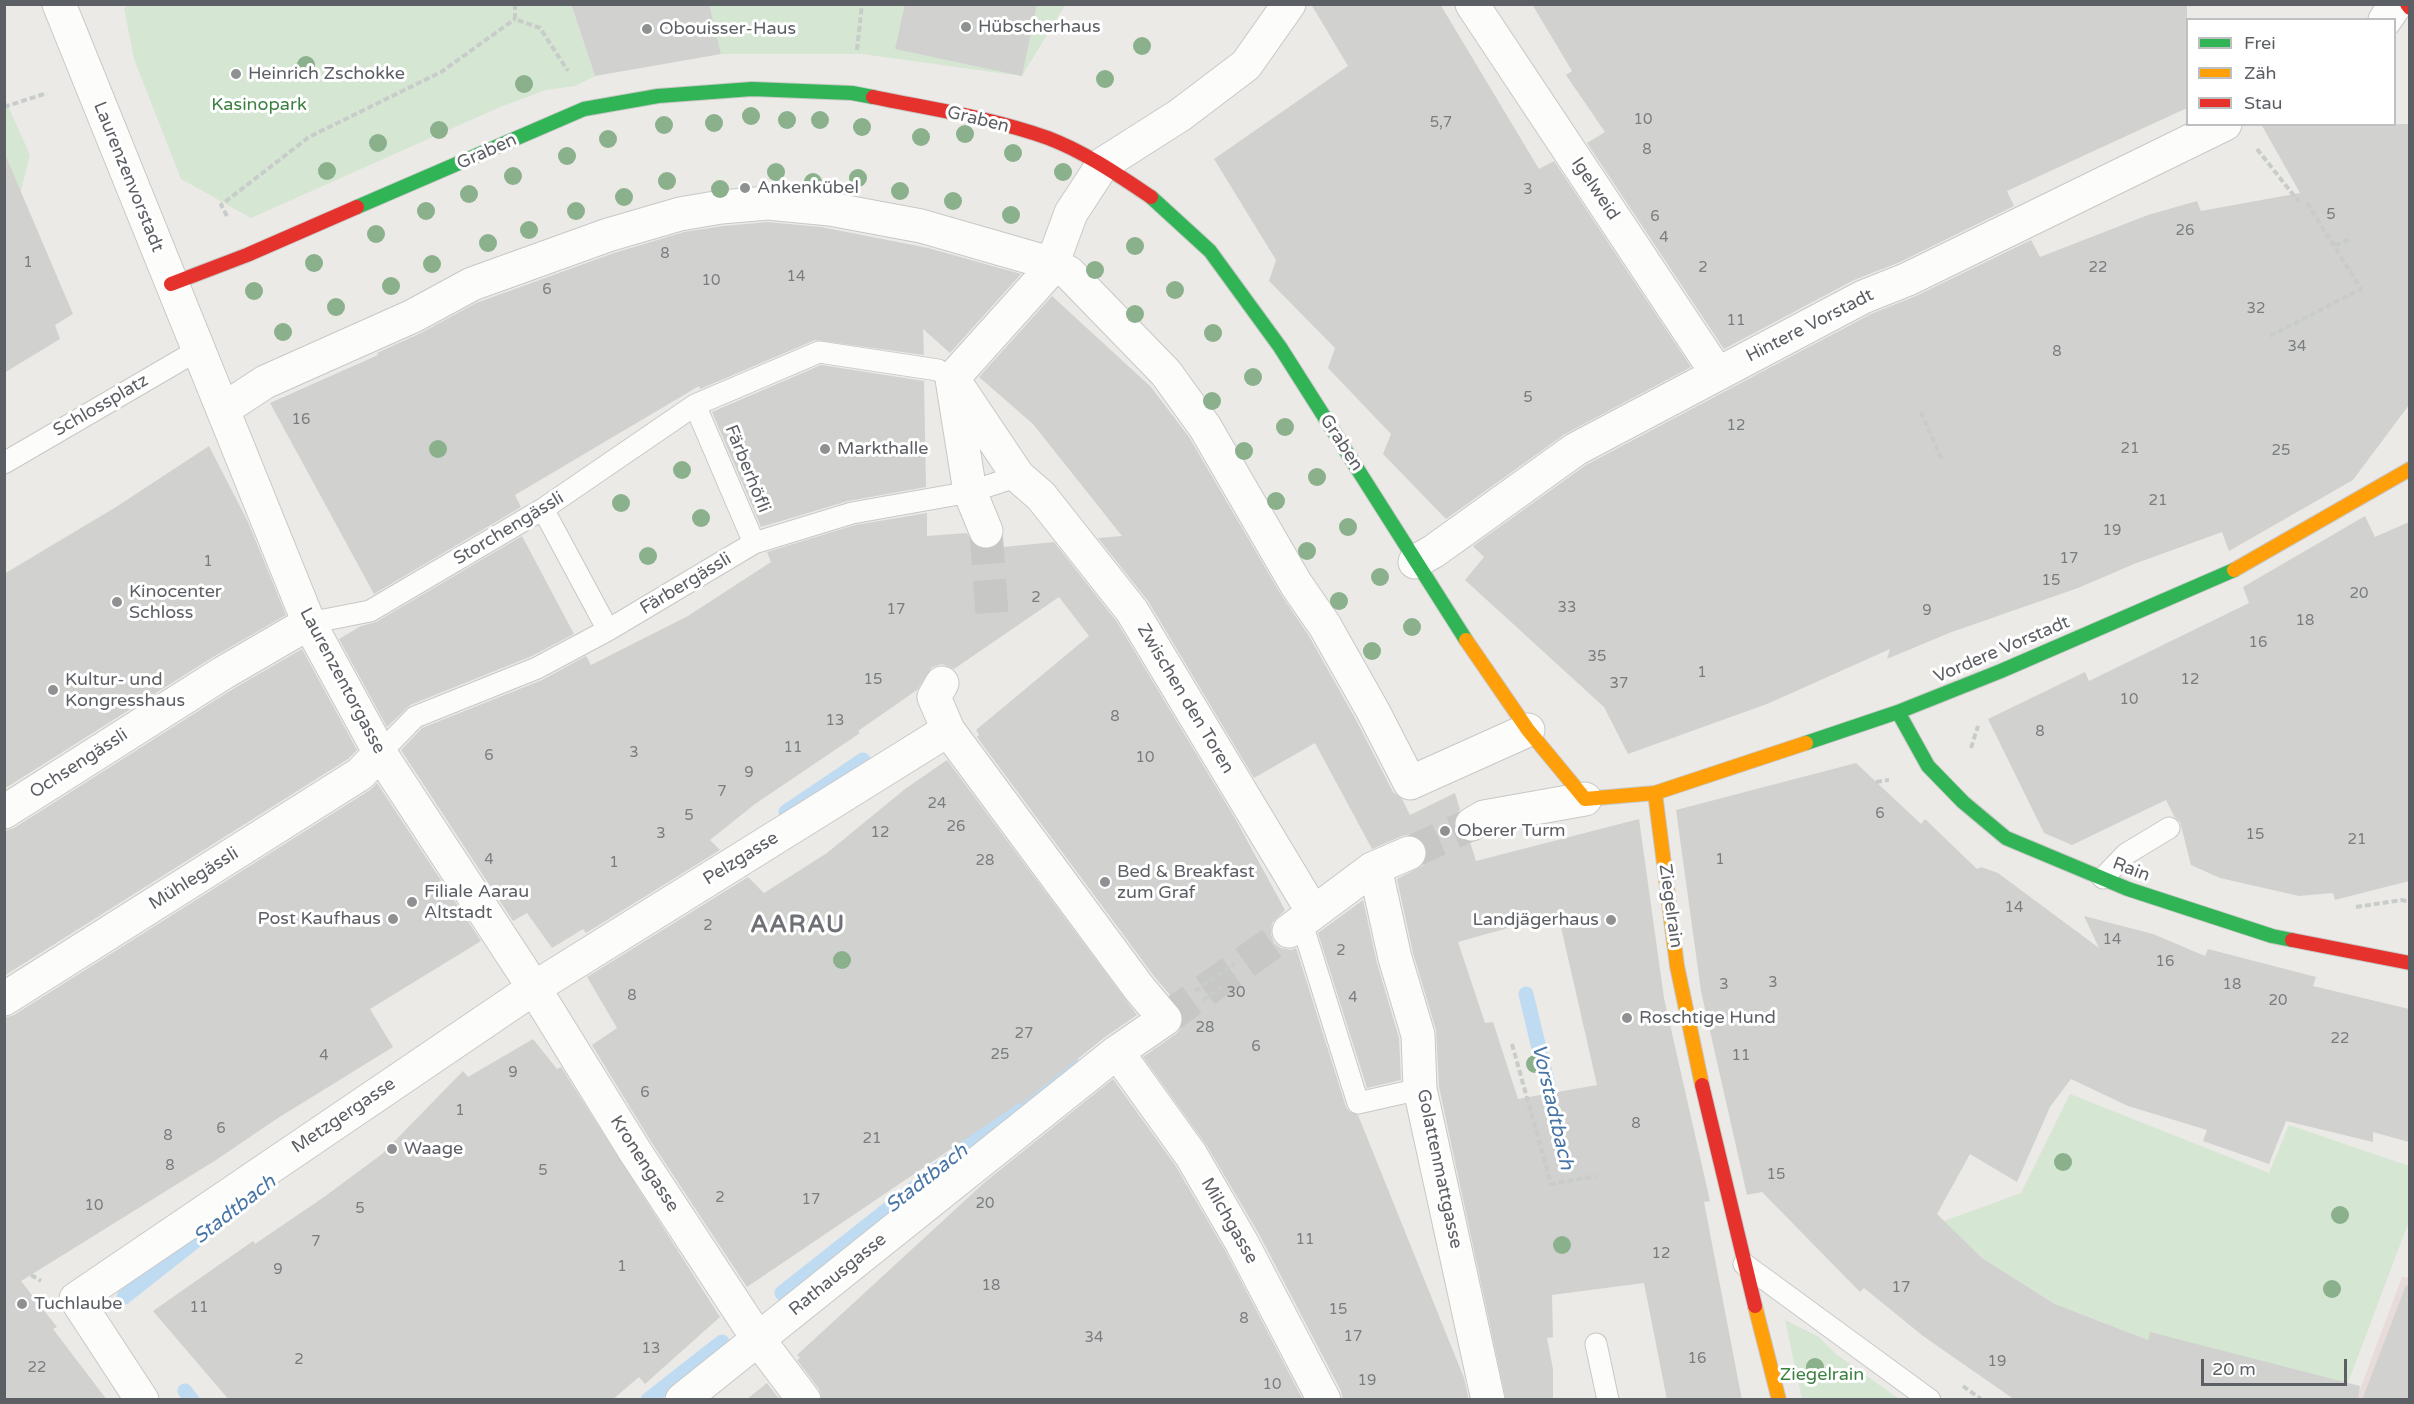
<!DOCTYPE html>
<html>
<head>
<meta charset="utf-8">
<style>
  body { margin:0 }
  #map { position:relative; width:2414px; height:1404px; overflow:hidden; background:#ebeae6; font-family:"Varela Round",sans-serif }
  canvas { display:block }
  .frame { position:absolute; inset:0; border:6px solid #5c5f63; pointer-events:none }
  .legend { position:absolute; left:2186px; top:18px; width:210px; height:108px; box-sizing:border-box; background:#fff; border:2px solid #bebfc1; margin:0; padding:8px 10px; list-style:none; font-size:18px; color:#5c5f63 }
  .legend li { display:flex; align-items:center; gap:12px; height:30px }
  .legend b { width:30px; border:2px solid #bebfc1 }
  .scale { position:absolute; left:2201px; top:1359px; width:146px; height:27px; box-sizing:border-box; border:3px solid #5c5f63; border-top:0; padding-left:8px; font-size:18px; line-height:21px; white-space:nowrap; color:#5c5f63; -webkit-text-stroke:4px #fff; paint-order:stroke }
</style>
</head>
<body>
<div id="map">
<canvas width="2414" height="1404"></canvas>
<div class="frame"></div>
<ul class="legend">
<li><b style="height:8px;background:#30b455"></b>Frei</li>
<li><b style="height:8px;background:#ff9f0a"></b>Zäh</li>
<li><b style="height:8px;background:#e5322d"></b>Stau</li>
</ul>
<div class="scale">20 m</div>
</div>
<script>
const g = document.querySelector('canvas').getContext('2d');
g.lineJoin = 'round';
function paint(path, color) { g.fillStyle = color; g.fill(path, 'evenodd'); }
function stroke(path, color, width, dash) { g.strokeStyle = color; g.lineWidth = width; g.lineCap = dash ? 'butt' : 'round'; g.setLineDash(dash || []); g.stroke(path); }
function drawText(font, color, halo, rows, align = 'center') {
  g.font = font + ' "Varela Round",sans-serif'; g.lineWidth = 6; g.setLineDash([]); g.textBaseline = 'middle'; g.strokeStyle = halo; g.fillStyle = color; for (const [text, x, y, turn = 0] of rows) {
    g.save(); g.translate(x, y); g.rotate((+turn || 0) * Math.PI / 180); g.textAlign = isNaN(turn) ? turn : align; if (halo) g.strokeText(text, 0, 0); g.fillText(text, 0, 0); g.restore();
  }
}
const medical = new Path2D(`
  M2402,1277L2409,1278V1399L2356,1400Z`);
const green = new Path2D(`
  M131,4L571,5L595,76L575,86L546,90L500,107L251,218L181,179L134,59L124,8Z
  M709,5H1065L1022,76L862,54H721Z
  M4,97L30,155L18,202L4,207Z
  M2070,1094L2269,1173L2289,1125L2409,1166V1221L2345,1391L2148,1340L2071,1310L2070,1313L1982,1258L1944,1221L2021,1193Z
  M1785,1320L1819,1337L1836,1354L1899,1399H1802Z`);
const stream = new Path2D(`
  M786,812L863,760
  M1526,994L1554,1111
  M782,1293L1072,1064
  M124,1297L242,1204
  M185,1391L192,1400
  M648,1400L722,1342`);
const building = new Path2D(`
  M571,4H709L721,54L595,76Z
  M905,4H1037L1022,76L895,49Z
  M1311,4H1440L1539,169L1554,161L1691,367L1565,434L1446,519L1383,454L1391,434L1328,368L1335,348L1269,281L1276,260L1214,159L1348,66Z
  M1532,4H2187V108L2007,191L2014,206L1900,262L1854,280L1724,349L1587,143L1605,132L1566,75L1572,71Z
  M2261,124H2409V405L2353,480L2229,551L2222,532L2134,564L2078,588L1949,633L1887,659L1890,649L1767,704L1628,754L1604,707L1465,580L1484,557L1473,546L1586,465L1871,314L1916,296L2031,240L2040,257L2148,215L2197,201L2201,211L2300,193Z
  M4,152L73,314L55,325L60,339L4,373Z
  M768,222L821,227L928,248L1021,274L950,353L923,329L924,355L815,340L700,389L699,386L515,495L521,507L374,594L270,403L378,355L377,353L421,333L476,303L523,286L614,253L684,232L723,226Z
  M1052,296L1151,387L1189,437L1280,593L1309,636L1356,720L1393,792L1402,799L1410,815L1455,793L1460,810L1455,815L1453,824L1456,833L1462,840L1470,842L1476,861L1639,819L1664,998L1710,1201L1704,1202L1742,1400H1667L1644,1283L1552,1295L1553,1337L1547,1338L1553,1369V1400H1506L1439,1087L1436,1030L1413,953L1397,879L1424,865L1427,856L1426,846L1420,838L1411,834L1402,836L1372,849L1315,743L1254,778L1148,601L1098,538L1122,536L1033,424L979,377ZM1558,914L1597,1085L1518,1099L1493,1022L1485,1023L1458,942Z
  M821,365L924,381L926,487L848,501L761,527L712,412Z
  M209,446L248,522L286,615L213,657L4,789V574L116,507Z
  M927,513V536L967,533L974,545L983,549L1054,542L1117,622L1236,820L1285,910L1272,923L1271,934L1274,943L1281,948L1291,950L1296,948L1346,1107L1350,1112L1358,1115L1464,1378L1469,1400H1343L1341,1391L1259,1234L1207,1146L1143,1057L1176,1034L1182,1027L1184,1017L1180,1007L1154,976L977,737L979,735L976,730L1089,636L1059,597L954,669L942,664L932,667L917,690L858,731L860,733L755,804L710,840L720,850L586,933L583,929L552,948L527,913L513,921L401,750L422,728L542,680L586,656L591,665L688,616L771,562L767,552L855,525Z
  M2365,516L2375,537L2409,522V881L2335,900L2333,893L2299,896L2220,878L2191,865L2180,822L2174,816L2166,800L2072,845L2044,833L1988,719L2085,672L2089,681L2249,603L2243,587Z
  M522,536L574,634L532,656L410,705L387,727L339,639L361,626L376,622Z
  M302,649L357,750L348,759L4,976V831L14,828L233,689Z
  M947,760L1137,1015L1105,1037L1020,1105L1019,1103L747,1287L652,1143L592,1045L617,1028L587,977L748,877L764,893L827,853L905,789Z
  M1856,763L1921,824L1925,819L1977,869L1981,867L1998,873L2099,948L2084,916L2153,934L2205,956L2208,949L2316,977L2313,986L2409,1009V1142L2373,1132V1142L2286,1121L2269,1164L2203,1141L2207,1130L2128,1106L2071,1079L2050,1107L2017,1182L1970,1154L1937,1214L1982,1258L2055,1304L2148,1340L2150,1332L2360,1386L2358,1400H2015L1923,1336L1864,1288L1860,1292L1762,1192L1747,1195L1701,991L1676,810Z
  M377,783L481,941L370,1009L393,1047L278,1118L216,1160L21,1281L57,1327L53,1329L107,1400H4V1018L14,1015L370,790Z
  M1363,900L1377,963L1399,1038L1401,1080L1367,1088L1318,933Z
  M533,1039L557,1069L561,1067L720,1317L645,1384L639,1377L612,1400H229L153,1311L253,1241L255,1244L324,1197L382,1154L463,1071L468,1077Z
  M1113,1079L1175,1165L1226,1252L1303,1400H822L819,1389L797,1360L800,1358L797,1355L985,1182Z
  M2406,1285L2409,1286V1400H2362Z
  M767,1383L780,1400H746Z`);
const streetTunnel = new Path2D(`
  M986,531L992,613
  M1409,853L1472,824
  M1165,1019L1289,931`);
const path = new Path2D(`
  M515,4V19L540,28L568,71
  M857,50L862,4
  M4,107L47,93
  M2257,149L2299,202
  M227,216L221,205L309,137L441,72L515,19
  M2335,245L2352,239
  M2270,336L2361,289L2306,201
  M1921,412L1942,460
  M1971,748L1978,726
  M1876,782L1889,780
  M2356,907L2402,900L2410,902
  M1195,991L1234,964
  M1203,1000L1222,987
  M1512,1044L1551,1184L1596,1176
  M31,1275L41,1281
  M1963,1386L1982,1400`);
const lane = new Path2D(`
  M695,405L754,543
  M4,463L198,350
  M543,509L608,630
  M309,623L370,611L543,509L695,405L819,352L938,370L952,379
  M380,753L415,717L537,668L608,630L754,543L852,513L970,492L1018,476
  M2103,878L2126,854L2169,828
  M1299,924L1304,930L1358,1103L1420,1089
  M1744,1264L1930,1400
  M1596,1344L1608,1400`);
const street = new Path2D(`
  M59,4L309,623L380,753L534,988L636,1153L758,1339L804,1400
  M1472,4L1717,373
  M2385,20L2396,4
  M957,385L1018,476L1041,496L1132,611L1313,912
  M224,409L265,382L413,316L472,284L608,235L680,214L721,207L768,203L830,209L921,226L1053,264L1069,273L1166,373L1205,427L1296,584L1325,626L1373,711L1410,783L1528,730
  M986,531L970,492L952,379L1050,270L1071,213L1103,164L1180,115L1246,65L1289,4
  M1415,562L1434,551L1576,449L1863,297L1908,279L2225,124
  M4,812L223,673L309,623
  M1472,824L1484,817L1585,799
  M1372,869L1378,881L1395,958L1418,1035L1420,1089L1488,1400
  M1289,931L1372,869L1409,853
  M4,999L360,774L380,753
  M1117,1052L1191,1155L1242,1243L1324,1400
  M142,1400L76,1299L534,988L948,730
  M682,1400L1117,1052L1165,1019L1139,988L948,730L934,697L942,683`);
const fast = new Path2D(`
  M1151,197L1210,251L1280,347L1466,640
  M357,207L584,109L658,96L752,89L852,93L873,97
  M1898,712L1928,766L1963,802L2006,838L2128,889L2272,936L2292,940
  M1806,743L1898,712L2001,671L2234,570`);
const slow = new Path2D(`
  M2234,570L2410,469
  M1466,640L1528,730L1585,799L1655,793L1806,743
  M1655,793L1677,966L1702,1085
  M1755,1306L1779,1400`);
const jam = new Path2D(`
  M2407,4L2410,8
  M873,97C931,109 992,118 1048,138C1085,152 1118,175 1151,197
  M171,284L247,255L357,207
  M2292,940L2410,963
  M1702,1085L1755,1306`);
const trees = [
  [1142,46],
  [306,65],
  [1105,79],
  [524,84],
  [751,116],
  [787,120],
  [820,120],
  [714,123],
  [664,125],
  [862,127],
  [439,130],
  [965,134],
  [921,137],
  [608,139],
  [378,143],
  [1013,153],
  [567,156],
  [327,171],
  [776,172],
  [1063,172],
  [513,176],
  [858,178],
  [667,181],
  [813,182],
  [720,189],
  [900,191],
  [469,194],
  [624,197],
  [953,201],
  [426,211],
  [576,211],
  [1011,215],
  [529,230],
  [376,234],
  [488,243],
  [1135,246],
  [314,263],
  [432,264],
  [1095,270],
  [391,286],
  [1175,290],
  [254,291],
  [336,307],
  [1135,314],
  [283,332],
  [1213,333],
  [1253,377],
  [1212,401],
  [1285,427],
  [438,449],
  [1244,451],
  [682,470],
  [1317,477],
  [1276,501],
  [621,503],
  [701,518],
  [1348,527],
  [1307,551],
  [648,556],
  [1380,577],
  [1339,601],
  [1412,627],
  [1372,651],
  [842,960],
  [1535,1064],
  [2063,1162],
  [2340,1215],
  [1562,1245],
  [2332,1289],
  [1815,1367]
];
const markers = [
  [966,27,6,"#8e9091"],
  [647,29,6,"#8e9091"],
  [236,74,6,"#8e9091"],
  [745,188,6,"#8e9091"],
  [825,449,6,"#8e9091"],
  [117,602,6,"#8e9091"],
  [53,690,6,"#8e9091"],
  [1445,831,6,"#8e9091"],
  [1105,882,6,"#8e9091"],
  [412,902,6,"#8e9091"],
  [393,919,6,"#8e9091"],
  [1611,920,6,"#8e9091"],
  [1627,1018,6,"#8e9091"],
  [392,1149,6,"#8e9091"],
  [22,1304,6,"#8e9091"]
];
const numberNames = [
  ["10",1643,120],
  ["5,7",1441,123],
  ["8",1647,150],
  ["3",1528,190],
  ["5",2331,215],
  ["6",1655,217],
  ["26",2185,231],
  ["4",1664,238],
  ["8",665,254],
  ["1",28,263],
  ["2",1703,268],
  ["22",2098,268],
  ["14",796,277],
  ["10",711,281],
  ["6",547,290],
  ["32",2256,309],
  ["11",1736,321],
  ["34",2297,347],
  ["8",2057,352],
  ["5",1528,398],
  ["16",301,420],
  ["12",1736,426],
  ["21",2130,449],
  ["25",2281,451],
  ["21",2158,501],
  ["19",2112,531],
  ["17",2069,559],
  ["1",208,562],
  ["15",2051,581],
  ["20",2359,594],
  ["2",1036,598],
  ["33",1567,608],
  ["17",896,610],
  ["9",1927,611],
  ["18",2305,621],
  ["16",2258,643],
  ["35",1597,657],
  ["1",1702,673],
  ["15",873,680],
  ["12",2190,680],
  ["37",1619,684],
  ["10",2129,700],
  ["8",1115,717],
  ["13",835,721],
  ["8",2040,732],
  ["11",793,748],
  ["3",634,753],
  ["6",489,756],
  ["10",1145,758],
  ["9",749,773],
  ["7",722,792],
  ["24",937,804],
  ["6",1880,814],
  ["5",689,816],
  ["26",956,827],
  ["12",880,833],
  ["3",661,834],
  ["15",2255,835],
  ["21",2357,840],
  ["4",489,860],
  ["1",1720,860],
  ["28",985,861],
  ["1",614,863],
  ["14",2014,908],
  ["2",708,926],
  ["14",2112,940],
  ["2",1341,951],
  ["16",2165,962],
  ["3",1773,983],
  ["3",1724,985],
  ["18",2232,985],
  ["30",1236,993],
  ["8",632,996],
  ["4",1353,998],
  ["20",2278,1001],
  ["28",1205,1028],
  ["27",1024,1034],
  ["22",2340,1039],
  ["6",1256,1047],
  ["25",1000,1055],
  ["4",324,1056],
  ["11",1741,1056],
  ["9",513,1073],
  ["6",645,1093],
  ["1",460,1111],
  ["8",1636,1124],
  ["6",221,1129],
  ["8",168,1136],
  ["21",872,1139],
  ["8",170,1166],
  ["5",543,1171],
  ["15",1776,1175],
  ["2",720,1198],
  ["17",811,1200],
  ["20",985,1204],
  ["10",94,1206],
  ["5",360,1209],
  ["11",1305,1240],
  ["7",316,1242],
  ["12",1661,1254],
  ["1",622,1267],
  ["9",278,1270],
  ["18",991,1286],
  ["17",1901,1288],
  ["11",199,1308],
  ["15",1338,1310],
  ["8",1244,1319],
  ["17",1353,1337],
  ["34",1094,1338],
  ["13",651,1349],
  ["16",1697,1359],
  ["2",299,1360],
  ["19",1997,1362],
  ["22",37,1368],
  ["19",1367,1381],
  ["10",1272,1385]
];
const poiNames = [
  ["Hübscherhaus",978,27],
  ["Obouisser-Haus",659,29],
  ["Heinrich Zschokke",248,74],
  ["Ankenkübel",757,188],
  ["Markthalle",837,449],
  ["Kinocenter",129,592],
  ["Schloss",129,613],
  ["Kultur- und",65,680],
  ["Kongresshaus",65,701],
  ["Oberer Turm",1457,831],
  ["Bed & Breakfast",1117,872],
  ["zum Graf",1117,893],
  ["Filiale Aarau",424,892],
  ["Altstadt",424,913],
  ["Post Kaufhaus",381,919,"right"],
  ["Landjägerhaus",1599,920,"right"],
  ["Roschtige Hund",1639,1018],
  ["Waage",404,1149],
  ["Tuchlaube",34,1304]
];
const parkNames = [
  ["Kasinopark",259,105],
  ["Ziegelrain",1822,1375]
];
const streetNames = [
  ["Graben",978,120,14],
  ["Graben",487,152,-24],
  ["Laurenzenvorstadt",128,177,68],
  ["Igelweid",1595,189,56],
  ["Hintere Vorstadt",1810,326,-27],
  ["Schlossplatz",101,406,-30],
  ["Graben",1341,443,57],
  ["Färberhöfli",747,469,68],
  ["Storchengässli",509,529,-31],
  ["Färbergässli",686,584,-31],
  ["Vordere Vorstadt",2002,650,-23],
  ["Laurenzentorgasse",342,681,62],
  ["Zwischen den Toren",1185,699,59],
  ["Ochsengässli",79,764,-33],
  ["Pelzgasse",741,859,-32],
  ["Rain",2131,870,21],
  ["Mühlegässli",194,879,-32],
  ["Ziegelrain",1670,906,82],
  ["Metzgergasse",344,1116,-34],
  ["Kronengasse",644,1164,57],
  ["Golattenmattgasse",1439,1169,78],
  ["Milchgasse",1229,1221,60],
  ["Rathausgasse",838,1275,-39]
];
const waterNames = [
  ["Vorstadtbach",1552,1107,77],
  ["Stadtbach",927,1179,-38],
  ["Stadtbach",235,1210,-38]
];
const districtNames = [
  ["AARAU",798,926]
];
paint(medical, '#e7dcd9');
paint(green, '#d5e6d3');
stroke(stream, '#bedbf2', 15);
paint(building, '#d1d1cf');
stroke(streetTunnel, '#c7c7c5', 33, [33, 16]);
stroke(lane, '#c8c8c8', 23);
stroke(street, '#c8c8c8', 35);
stroke(fast, '#c8c8c7', 16);
stroke(slow, '#c8c8c7', 16);
stroke(jam, '#c8c8c7', 16);
stroke(path, '#c8ccca', 4, [6, 3]);
stroke(lane, '#fcfcfb', 21);
stroke(street, '#fcfcfb', 33);
stroke(fast, '#30b455', 14);
stroke(slow, '#ff9f0a', 14);
stroke(jam, '#e5322d', 14);
g.fillStyle = '#8bb08c';
for (const [x, y] of trees) { g.beginPath(); g.arc(x, y, 9, 0, 2 * Math.PI); g.fill(); }
for (const [x, y, r, color] of markers) { const dot = new Path2D(); dot.arc(x, y, r, 0, 2 * Math.PI); g.fillStyle = color; g.fill(dot); stroke(dot, '#fff', 2); }
drawText('15px', '#7a7d7f', null, numberNames);
drawText('18px', '#5c5f63', '#fff', poiNames, 'left');
drawText('18px', '#3d8142', '#fff', parkNames);
drawText('18px', '#5c5f63', '#fff', streetNames);
drawText('italic 20px', '#4975a6', '#fff', waterNames);
g.letterSpacing = '1.5px';
drawText('bold 24px', '#6d7175', '#fff', districtNames);
g.letterSpacing = '0px';
</script>
</body>
</html>
